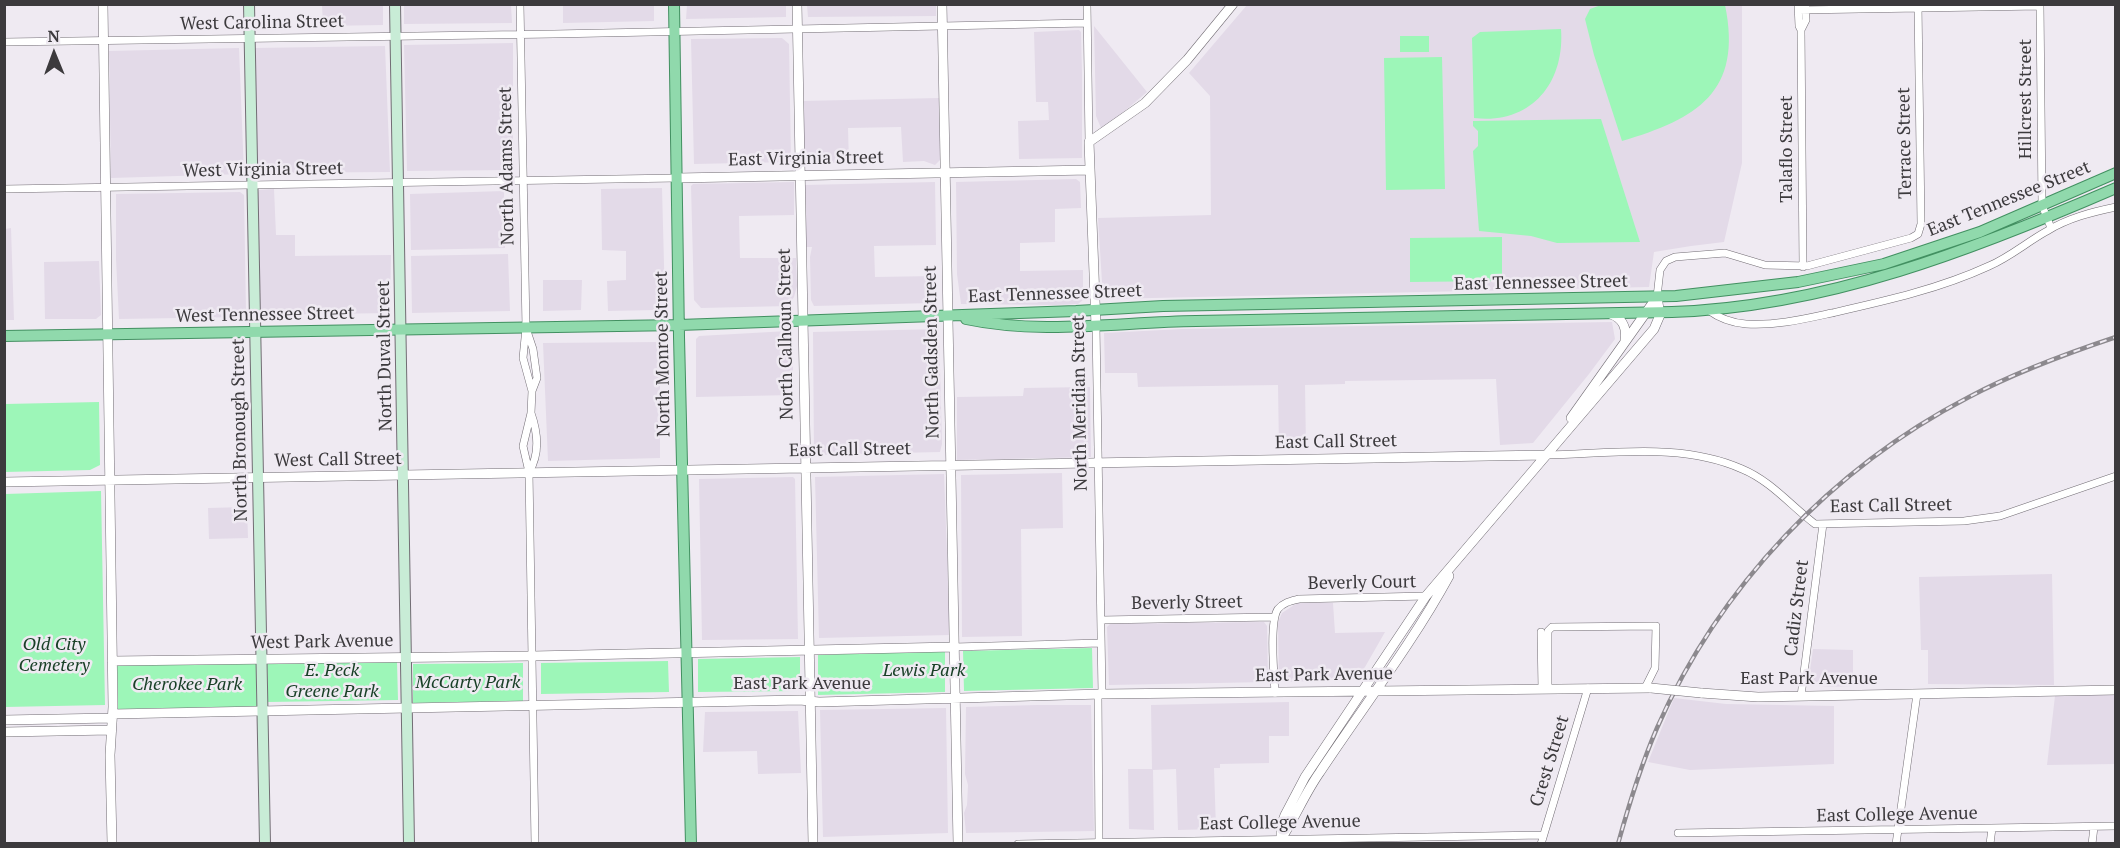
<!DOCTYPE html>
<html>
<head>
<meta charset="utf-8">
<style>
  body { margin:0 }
  #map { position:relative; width:2120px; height:848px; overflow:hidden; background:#efeaf2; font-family:"PT Serif",serif }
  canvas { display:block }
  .frame { position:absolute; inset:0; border:6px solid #3c3a3d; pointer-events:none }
  .north { position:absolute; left:24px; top:24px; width:60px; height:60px; -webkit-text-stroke:4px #efeaf2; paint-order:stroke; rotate:359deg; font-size:16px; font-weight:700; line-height:24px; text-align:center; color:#3c3a3d }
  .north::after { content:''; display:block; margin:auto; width:21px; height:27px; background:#3c3a3d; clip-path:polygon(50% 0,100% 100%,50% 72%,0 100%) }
</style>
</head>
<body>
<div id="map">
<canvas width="2120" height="848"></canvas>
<div class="frame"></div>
<div class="north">N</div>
</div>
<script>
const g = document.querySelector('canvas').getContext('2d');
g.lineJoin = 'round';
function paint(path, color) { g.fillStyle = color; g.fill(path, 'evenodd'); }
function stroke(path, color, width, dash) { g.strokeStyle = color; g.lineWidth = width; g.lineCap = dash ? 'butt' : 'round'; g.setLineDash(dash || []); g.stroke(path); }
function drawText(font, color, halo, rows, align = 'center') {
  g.font = font + ' "PT Serif",serif'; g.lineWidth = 5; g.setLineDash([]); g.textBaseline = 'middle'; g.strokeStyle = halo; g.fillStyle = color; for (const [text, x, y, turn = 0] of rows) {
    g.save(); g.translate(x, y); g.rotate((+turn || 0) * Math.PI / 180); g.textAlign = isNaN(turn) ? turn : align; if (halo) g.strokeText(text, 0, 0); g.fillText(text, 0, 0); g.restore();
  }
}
const built = new Path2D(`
  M322,5H383V25L323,26Z
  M404,5H511L512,23L404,24Z
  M563,5H654V21L563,23Z
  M687,5H786V17L686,19Z
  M807,5H936V16L808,17Z
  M1247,5H1742V163L1724,242L1691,246L1654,252L1649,287L1107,299L1102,282L1098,218L1211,215L1210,96L1189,73Z
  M1094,26L1147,92L1107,126L1101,128L1096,116Z
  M1079,30L1081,32L1082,73V158L1019,159L1018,121L1049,120L1048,102H1036L1034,32Z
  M782,38L789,44L791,162L694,164L691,39Z
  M513,43V168L509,170L407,171L404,45Z
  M385,46L390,172L257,173L255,48Z
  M239,48L244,174L111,178L109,51Z
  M939,98L940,160L935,165L924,161L903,162L901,127L848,128L849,163H806L803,160L802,101Z
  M1076,179L1080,182L1081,208L1055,209V242L1020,243V271L1083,270V300L1078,304L1055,305L961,304L957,274L956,182Z
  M794,182V215L739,216L740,258H796L797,286L794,297L788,306L701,308L694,300L691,186L693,184Z
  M935,182L936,245L874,246L875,277L936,276L937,301L932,303L814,306L811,300L810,257L812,247H806L805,185Z
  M662,188L665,302L663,306L656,310L608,311L607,281L626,280V251L602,250L601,189Z
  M274,189L276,235H295V256L391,255L390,313L261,315L257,196L259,190Z
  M504,191L505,248L411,250L410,194Z
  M240,192L244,195L246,312L241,317L119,319L116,259V194Z
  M11,228L14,320H5V229Z
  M508,254L510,311L412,313L411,256Z
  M99,261L101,315L96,319H45L44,262Z
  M543,280H582L581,310L543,311Z
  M1612,322L1615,339L1589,374L1533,443L1500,445L1496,379L1345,381V384L1305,385L1306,449H1279L1278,385L1138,387L1137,373H1105L1104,333L1182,329Z
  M939,329L942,444L940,452L814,455L813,332Z
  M788,331L793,334V395L696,397V339L699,336Z
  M660,342V458L548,461L543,343Z
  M1090,387L1091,457L957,460V397L1023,396L1024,388Z
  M1062,473L1063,528L1021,529L1022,636L962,637L961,475Z
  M944,474L950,635L819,638L815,477Z
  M793,477L795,479L798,639L702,640L699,479Z
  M247,507L248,538L209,539L208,508Z
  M2052,574L2054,685L1928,684V650H1921L1919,577Z
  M1297,603H1333L1335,633L1385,632L1361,674L1355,680L1279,682L1278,622L1282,613Z
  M1264,622L1267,626L1268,682L1109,685L1107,627L1110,624Z
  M1813,649L1853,650V686L1828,687L1808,684Z
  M2115,694V764L2047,765L2055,696Z
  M1674,698L1726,704L1834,706V764L1690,770L1648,762Z
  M1289,702V736H1269V763L1220,764V768H1214L1216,829L1178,830L1176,769L1153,770L1154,830L1129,829L1128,769H1152L1151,705Z
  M1037,705H1091L1094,831L966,833L964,813L967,805L968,785L965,774L966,707Z
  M946,708L948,833L823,837L820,710Z
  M798,711L801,773L758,774L757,751L703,752L705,712Z`);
const green = new Path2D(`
  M1601,5H1725C1743,92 1697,119 1622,141L1594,55L1585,19L1590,9Z
  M1561,29C1565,83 1531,125 1474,118L1472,38L1480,32Z
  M1400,36H1429V52H1400Z
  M1442,57L1445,189L1386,190L1384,58Z
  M1601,119L1640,242L1557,243L1531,236L1479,231L1473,151L1478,146V131L1473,126V121Z
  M1502,237V281L1410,282V238Z
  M99,402L100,465L90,470L5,472V404Z
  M101,491L105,705L5,707V494Z
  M1092,648L1093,688L964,691L963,651Z
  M945,650V692L818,695V655Z
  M800,657V691L698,692V659Z
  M397,661L398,700L268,702L267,663Z
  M668,661L669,692L541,694V663Z
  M256,662L257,707L118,709L117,664Z
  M523,663V701L413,703V664Z`);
const minor = new Path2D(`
  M520,4L526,328L523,358L532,391
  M1087,4L1089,142
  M1798,4L1799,26L1801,30L1803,267
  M2040,4L2042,205L2051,228
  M1800,10L2040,6
  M1801,30L1806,20L1805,4
  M4,42L554,34L1087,23
  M4,189L677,178
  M1657,297L1660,270L1666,261L1675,257L1725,253L1765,265L1807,266L1911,238L1918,234L1921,224L1918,4
  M1708,310C1719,318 1733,323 1746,324C1775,326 1804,319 1832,313C1885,301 1939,289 1989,266C2010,257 2027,242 2047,231C2068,218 2092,212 2116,207
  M1096,326L1102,694
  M526,328L533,349L537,378L532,391L531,413L523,446L529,472L535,844
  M1546,455C1610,454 1682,442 1742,469C1771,481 1791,506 1815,524L1964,521L2000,516L2116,476
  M529,472C540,454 538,433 531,413
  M1101,620L1274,617
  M1541,632L1542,689
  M954,647L1101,643
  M1548,689V631L1552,627L1656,626L1655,668L1645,688
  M1275,693C1274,675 1269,621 1278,609C1284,602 1291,601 1299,599L1426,596
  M1098,694L1099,844
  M1801,696L1823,524
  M1678,833L2116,826
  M1018,844L1543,835
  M1541,844L1588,688
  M1896,844L1917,694
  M1990,844L1992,828
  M2092,844L2094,827`);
const tertiary = new Path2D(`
  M103,4L113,707L110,755L112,844
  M797,4L813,844
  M942,4L958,844
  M677,178L1090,170
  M1611,314C1623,319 1627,327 1625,341
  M1096,326L1089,142L1145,103L1187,60L1233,4
  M1571,418L1657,297
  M4,482L1546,455
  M112,661L532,656L954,647
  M1701,693L1758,697L2116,690
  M113,714L800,700L819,702L1102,694L1651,688
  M4,720L112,718
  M4,732L111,730
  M1281,838V826L1285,815L1305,777L1426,596L1654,329L1660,315L1657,297
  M1281,839C1295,818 1305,793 1320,772C1363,707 1412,644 1449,576`);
const secondary = new Path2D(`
  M249,4L265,844
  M395,4L409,844`);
const primary = new Path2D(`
  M674,4L679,337L691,844
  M966,319C1041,335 1120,322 1196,321C1355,318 1513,315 1672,312C1827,307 1975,249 2116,188
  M4,336L679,325L1076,311L1163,306L1676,296L1798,282L1884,264L1980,232L2116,173`);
const rail = new Path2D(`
  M1618,844C1629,804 1641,765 1657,728C1719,587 1832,468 1969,397C2016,372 2065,354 2116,337`);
const tertiaryBridge = new Path2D(`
  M1651,688L1701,693`);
const streetNames = [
  ["West Carolina Street",262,23,-1],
  ["Hillcrest Street",2026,99,-90],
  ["Terrace Street",1905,143,-91],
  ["Talaflo Street",1787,149,-90],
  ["East Virginia Street",806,159,-1],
  ["North Adams Street",507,166,-91],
  ["West Virginia Street",263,170,-1],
  ["East Tennessee Street",2009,199,-22],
  ["East Tennessee Street",1541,283,-1],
  ["East Tennessee Street",1055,294,-2],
  ["West Tennessee Street",265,315,-1],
  ["North Calhoun Street",786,334,-91],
  ["North Gadsden Street",932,352,-91],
  ["North Monroe Street",663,354,-91],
  ["North Duval Street",385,356,-91],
  ["North Meridian Street",1080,403,-91],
  ["North Bronough Street",240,430,-91],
  ["East Call Street",1336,442,-1],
  ["East Call Street",850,450,-1],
  ["West Call Street",338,460,-1],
  ["East Call Street",1891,506,-1],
  ["Beverly Court",1362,583,-1],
  ["Beverly Street",1187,603,-1],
  ["Cadiz Street",1797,608,-83],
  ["West Park Avenue",322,642,-1],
  ["East Park Avenue",1324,675,-1],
  ["East Park Avenue",1809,679],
  ["East Park Avenue",802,684],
  ["Crest Street",1550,761,-73],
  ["East College Avenue",1897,815,-1],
  ["East College Avenue",1280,823,-1]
];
const parkNames = [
  ["Old City",54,645],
  ["Cemetery",54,666],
  ["E. Peck",332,671],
  ["Greene Park",332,692],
  ["Lewis Park",924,671],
  ["McCarty Park",468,683],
  ["Cherokee Park",187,685]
];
paint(built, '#e3dae8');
paint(green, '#9df6b8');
stroke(minor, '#726d74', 8);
stroke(tertiary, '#726d74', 10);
stroke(secondary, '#726d74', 12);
stroke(primary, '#429061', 12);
stroke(minor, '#fff', 7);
stroke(tertiary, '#fff', 9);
stroke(secondary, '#c8ecd6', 10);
stroke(primary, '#90d9ac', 10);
stroke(rail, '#8c898e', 4.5);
stroke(rail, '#efeaf2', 2, [7]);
stroke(tertiaryBridge, '#726d74', 10, []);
stroke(tertiaryBridge, '#fff', 9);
drawText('18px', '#3c3a3d', '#efeaf2', streetNames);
drawText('italic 18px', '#194027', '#efeaf2', parkNames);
</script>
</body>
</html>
